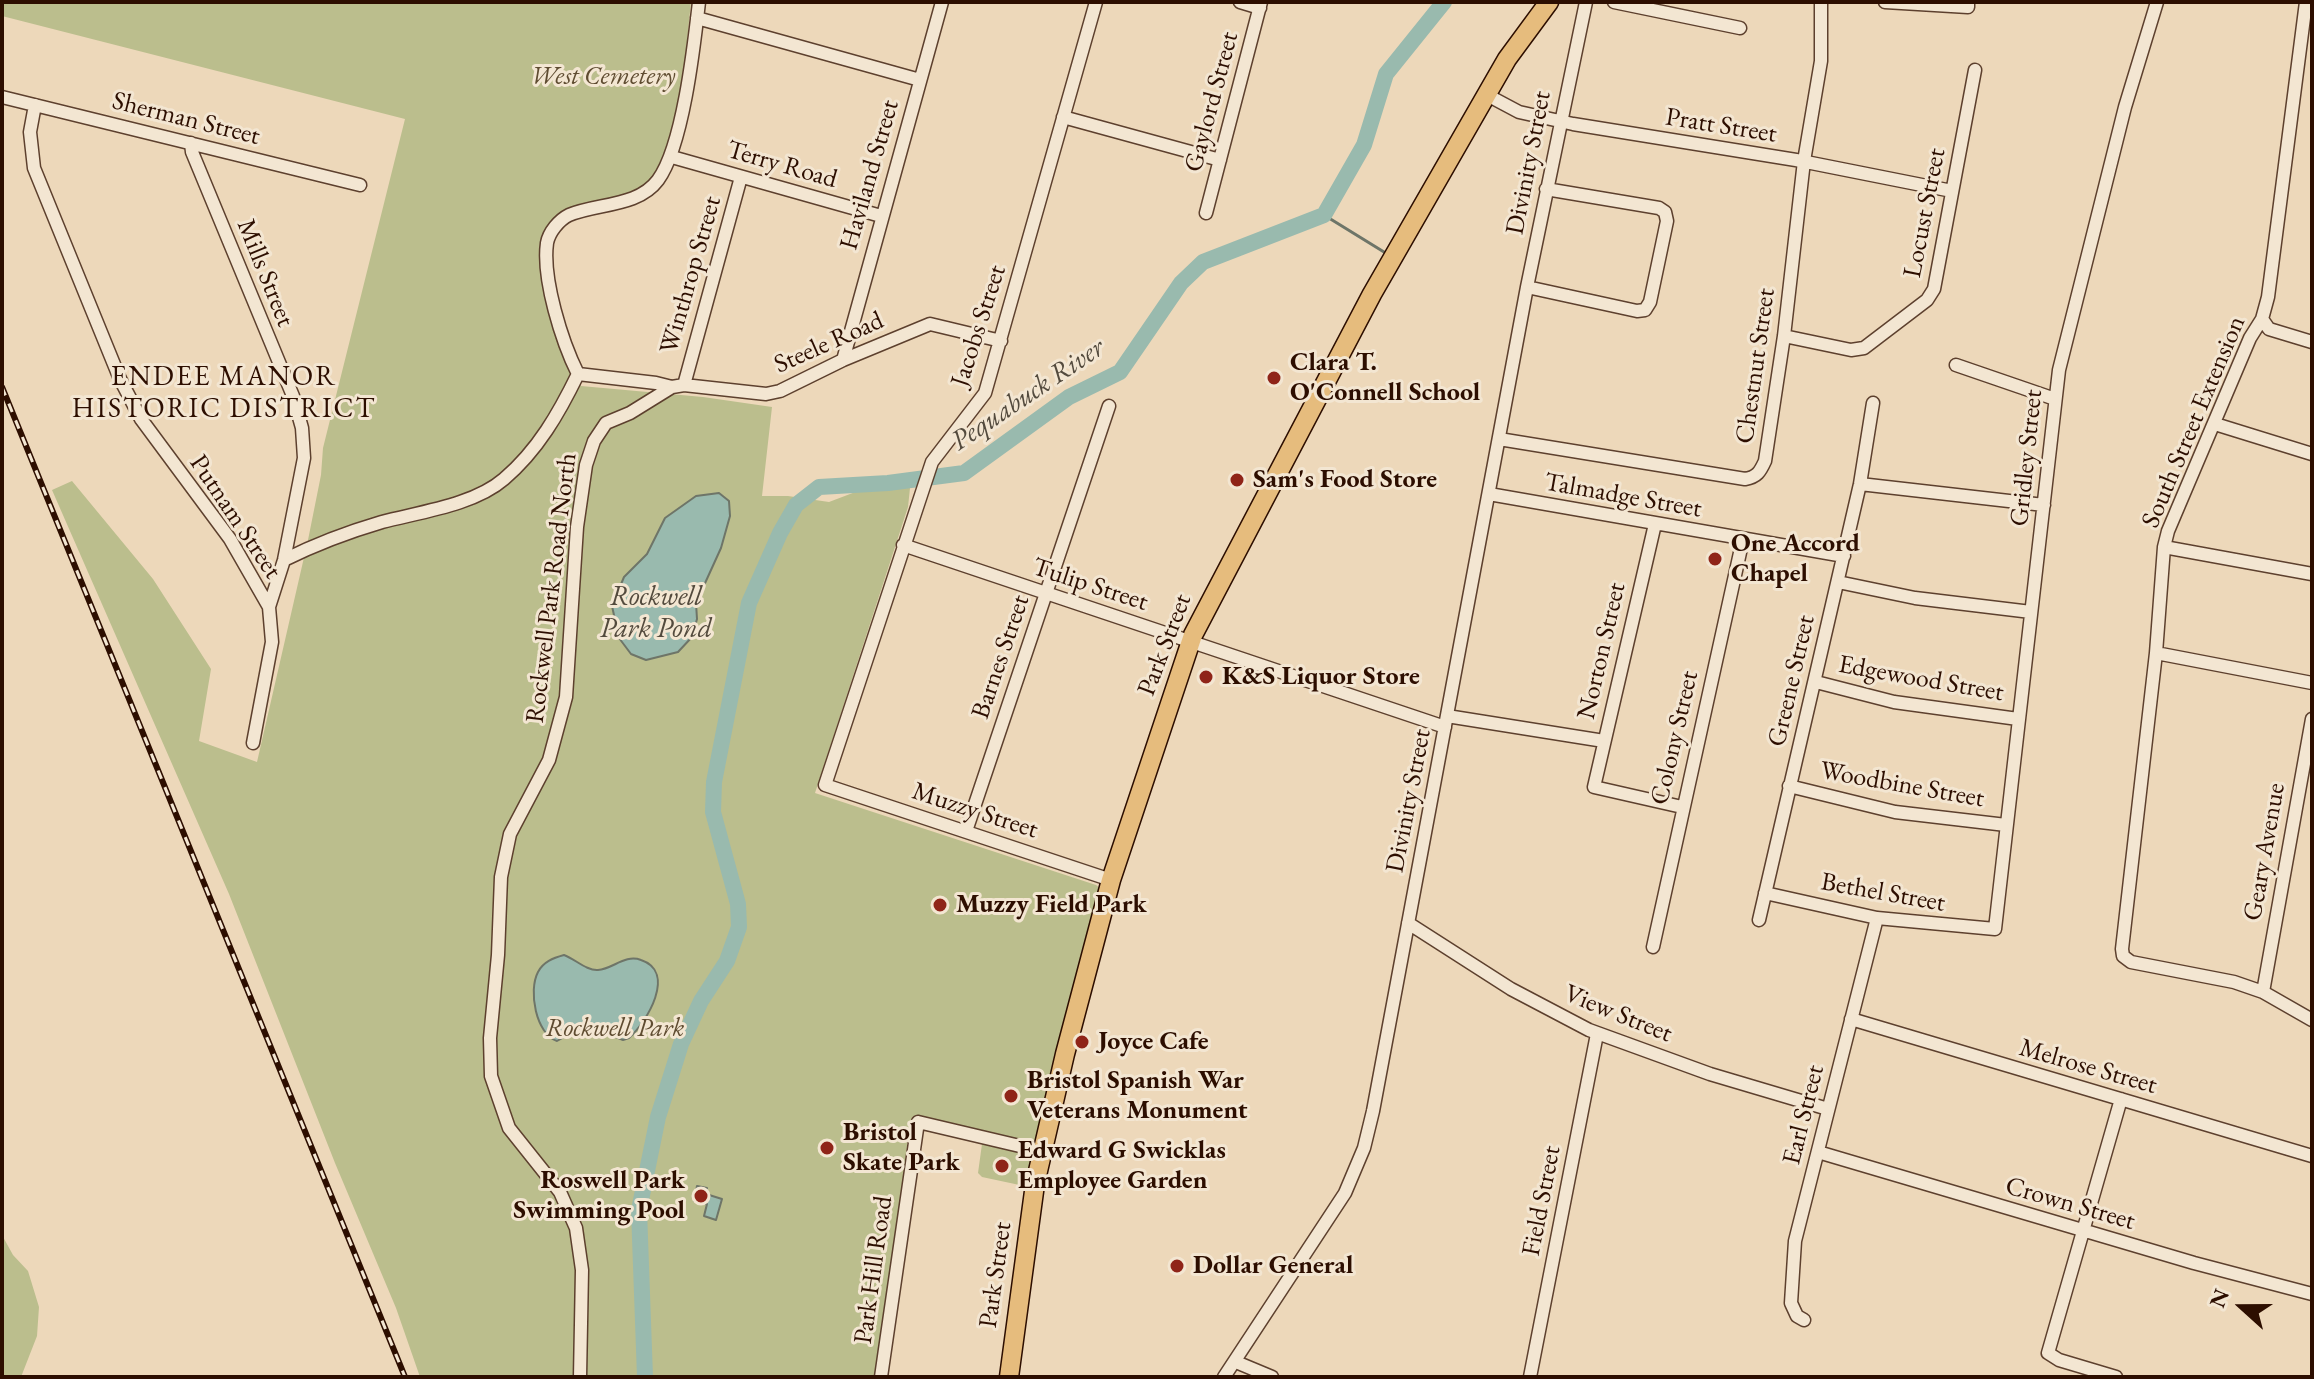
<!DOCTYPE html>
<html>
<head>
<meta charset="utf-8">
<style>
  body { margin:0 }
  #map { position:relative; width:2314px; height:1379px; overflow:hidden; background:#edd8ba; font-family:"EB Garamond",serif }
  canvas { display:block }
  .frame { position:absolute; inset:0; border:4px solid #2d0e00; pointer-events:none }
  .north { position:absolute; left:2202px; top:1267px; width:80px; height:80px; -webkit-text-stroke:6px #f3e6d2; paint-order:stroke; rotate:291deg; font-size:22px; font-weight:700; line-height:32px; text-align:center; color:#2d0e00 }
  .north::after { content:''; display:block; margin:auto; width:28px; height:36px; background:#2d0e00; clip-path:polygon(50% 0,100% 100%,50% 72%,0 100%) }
</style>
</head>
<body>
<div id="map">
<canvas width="2314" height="1379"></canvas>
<div class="frame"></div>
<div class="north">N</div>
</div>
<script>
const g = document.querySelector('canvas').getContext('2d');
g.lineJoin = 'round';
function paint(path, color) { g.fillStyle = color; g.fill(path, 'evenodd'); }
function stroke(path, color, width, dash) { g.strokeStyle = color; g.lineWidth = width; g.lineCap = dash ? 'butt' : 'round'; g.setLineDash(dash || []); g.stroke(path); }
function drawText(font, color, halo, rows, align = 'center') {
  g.font = font + ' "EB Garamond",serif'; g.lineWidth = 6; g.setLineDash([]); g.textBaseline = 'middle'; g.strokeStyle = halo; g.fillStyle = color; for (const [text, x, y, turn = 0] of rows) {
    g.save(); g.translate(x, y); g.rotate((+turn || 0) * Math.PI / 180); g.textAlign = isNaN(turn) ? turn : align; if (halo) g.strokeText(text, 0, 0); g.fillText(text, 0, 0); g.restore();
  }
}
const green = new Path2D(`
  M2,2H691C686,46 680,159 644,185C618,204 582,211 552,222L543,272L554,329L581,386L703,397L772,407L762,496H788L829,502L879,483L910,488L908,507L815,793L1096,885L1101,889L1029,1187L982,1177L978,1173L982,1144L926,1131L909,1130L878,1377H420L396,1308L335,1163L229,894L52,490L72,481L153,579L211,669L199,741L257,762L308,540L321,475L323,448L405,119L2,16Z
  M2,1235L13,1255L28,1271L39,1307L37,1336L21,1377H2Z`);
const water = new Path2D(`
  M719,493L729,501L730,516L721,548L696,603L697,619L692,637L678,652L646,660L631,654L619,638L612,606L624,577L647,554L665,518L696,496Z
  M564,955C575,959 587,971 598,970C613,969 625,954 641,960C677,972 647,1022 629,1038L623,1040C587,1026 593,1020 557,1041C536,1034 528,991 538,972C543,962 553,958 564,955Z
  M697,1186L707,1188L706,1194L722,1199L716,1220L704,1216L707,1204L694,1201Z`);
const stream = new Path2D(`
  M1324,215L1384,252`);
const river = new Path2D(`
  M645,1377L639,1210L658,1117L681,1044L701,1001L727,961L739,927L738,904L713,812L714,782L749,603L780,533L796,505L819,487L888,483L964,473L1069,397L1120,372L1181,283L1203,262L1324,215L1364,145L1386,74L1444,2`);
const minor = new Path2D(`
  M1096,2L985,393L932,462L825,785L1111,880
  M1240,2L1260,8
  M1614,2L1740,28
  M1885,2L1968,7V2
  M2306,2L2268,297L2262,319L2250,338L2168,531L2164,547L2156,653L2122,949L2123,956L2131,962L2234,982L2263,992L2312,1020
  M697,18L920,80
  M1487,95L1519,112L1573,124L1796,160L1952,191
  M2,97L360,185
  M35,105L30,132L34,168L120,379L141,419L230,539L269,607L272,642L253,743
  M1063,117L1220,160
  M191,143L192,152L293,396L302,428L304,458L284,560L269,607
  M672,157L881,216
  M1206,213L1261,2
  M1527,287L1637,311L1645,310L1650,302L1667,221L1665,212L1659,208L1546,189
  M2262,319L2269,329L2312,342
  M1784,336L1851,350L1864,348L1927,300L1934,289L1975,70
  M843,360L942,2
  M1956,365L2055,399
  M578,374C562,342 542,279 547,243C549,232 559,220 569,215C598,203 638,207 658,180C683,146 694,46 699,2
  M578,374L656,383L672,387L684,385L766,394L780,391L843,360L930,324L1001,341
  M684,385L741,177
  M2215,424L2312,454
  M1499,439L1745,479C1757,477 1760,472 1765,461L1784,336L1804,161L1821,61V2
  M1860,484L2044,505
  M1489,494L1844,556
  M1655,524L1594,787L1682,807
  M903,545L1445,727
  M2164,547L2312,574
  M284,560C316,544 348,532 382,522C420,512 474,505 504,479C538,450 559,413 578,374
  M1838,582L1915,598L2031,612
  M2156,653L2312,683
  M1816,682L1894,702L2018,719
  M1447,716L1604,741
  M1789,786L1895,812L2006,825
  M966,831L1109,406
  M1765,893L1877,918L1995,929L2059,370L2125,107L2157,2
  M1759,920L1860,484L1873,403
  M1408,923L1511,989L1589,1030L1710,1074L1828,1109
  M1653,947L1743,539
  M2263,992L2312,719
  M1851,1019L2312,1156
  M1818,1152L2194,1263L2312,1294
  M1804,1320L1797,1316L1791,1303L1795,1241L1877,918
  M1236,1362L1272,1377
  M580,1377L582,1270L576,1228L560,1192L509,1128L491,1076L490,1038L498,955L501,877L510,834L549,760L566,697L577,527L586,465L594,441L606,423L630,413L672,387
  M881,1377L918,1122L1041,1151
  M1224,1377L1345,1193L1364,1148L1373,1111L1527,287L1586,2
  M1530,1377L1597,1034
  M2116,1377L2059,1360L2048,1353L2121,1099`);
const highway = new Path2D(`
  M1009,1377L1035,1184L1065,1054L1111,880L1193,635L1372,294L1507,59L1549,2`);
const rail = new Path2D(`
  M2,387L405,1377`);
const markers = [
  [1274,378,8,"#8f2418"],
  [1237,480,8,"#8f2418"],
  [1715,559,8,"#8f2418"],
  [1206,677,8,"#8f2418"],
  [940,905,8,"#8f2418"],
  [1082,1042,8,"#8f2418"],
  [1011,1096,8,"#8f2418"],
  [827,1148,8,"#8f2418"],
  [1002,1166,8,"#8f2418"],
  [701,1196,8,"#8f2418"],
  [1177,1266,8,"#8f2418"]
];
const parkNames = [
  ["West Cemetery",603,77],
  ["Rockwell Park",615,1029]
];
const streetNames = [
  ["Gaylord Street",1212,102,-75],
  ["Sherman Street",186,119,14],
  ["Pratt Street",1721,126,9],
  ["Divinity Street",1529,163,-79],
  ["Terry Road",782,165,16],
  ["Haviland Street",870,175,-74],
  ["Locust Street",1925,213,-79],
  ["Mills Street",265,273,68],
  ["Winthrop Street",691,275,-74],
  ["Jacobs Street",979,326,-72],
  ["Steele Road",829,343,-24],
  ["Chestnut Street",1756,366,-82],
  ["South Street Extension",2194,422,-67],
  ["Gridley Street",2027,458,-84],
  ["Talmadge Street",1623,496,10],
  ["Putnam Street",235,517,56],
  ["Tulip Street",1090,585,18],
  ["Rockwell Park Road North",552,588,-83],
  ["Park Street",1165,645,-69],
  ["Norton Street",1602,651,-77],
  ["Barnes Street",1001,657,-71],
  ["Edgewood Street",1921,679,10],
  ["Greene Street",1792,681,-77],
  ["Colony Street",1675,738,-77],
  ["Woodbine Street",1902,785,10],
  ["Divinity Street",1409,801,-79],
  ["Muzzy Street",975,811,18],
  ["Geary Avenue",2265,852,-80],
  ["Bethel Street",1883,893,10],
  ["View Street",1618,1014,22],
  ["Melrose Street",2088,1067,16],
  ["Earl Street",1804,1115,-76],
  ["Field Street",1542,1201,-79],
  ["Crown Street",2070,1204,16],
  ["Park Hill Road",874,1270,-82],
  ["Park Street",996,1275,-82]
];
const poiNames = [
  ["Clara T.",1290,363],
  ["O'Connell School",1290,393],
  ["Sam's Food Store",1253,480],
  ["One Accord",1731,544],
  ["Chapel",1731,574],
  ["K&S Liquor Store",1222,677],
  ["Muzzy Field Park",956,905],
  ["Joyce Cafe",1098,1042],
  ["Bristol Spanish War",1027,1081],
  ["Veterans Monument",1027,1111],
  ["Bristol",843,1133],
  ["Skate Park",843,1163],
  ["Edward G Swicklas",1018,1151],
  ["Employee Garden",1018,1181],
  ["Roswell Park",685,1181,"right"],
  ["Swimming Pool",685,1211,"right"],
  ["Dollar General",1193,1266]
];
const neighbourhoodNames = [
  ["ENDEE MANOR",224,377],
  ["HISTORIC DISTRICT",224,409]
];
const waterNames = [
  ["Pequabuck River",1028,395,-34],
  ["Rockwell",656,597],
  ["Park Pond",656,629]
];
paint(green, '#bbbe8d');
paint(water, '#99baae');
stroke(water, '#6e7568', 2);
stroke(stream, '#6e7568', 3);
stroke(river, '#99baae', 16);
stroke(minor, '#5d402e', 15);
stroke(highway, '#2d0e00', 21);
stroke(minor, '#f3e6d2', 12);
stroke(highway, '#e6bc7d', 18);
stroke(rail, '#2d0e00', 6);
stroke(rail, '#f3e6d2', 3, [9]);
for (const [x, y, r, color] of markers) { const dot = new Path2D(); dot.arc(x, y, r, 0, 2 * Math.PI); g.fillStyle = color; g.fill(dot); stroke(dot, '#f3e6d2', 3); }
drawText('italic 26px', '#5f4c31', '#f3e6d2', parkNames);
drawText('26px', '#2d0e00', '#f3e6d2', streetNames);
drawText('bold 26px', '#2d0e00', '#f3e6d2', poiNames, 'left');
g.letterSpacing = '2px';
drawText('28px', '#2d0e00', '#f3e6d2', neighbourhoodNames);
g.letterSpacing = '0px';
drawText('italic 28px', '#534a3d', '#f3e6d2', waterNames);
</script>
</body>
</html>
